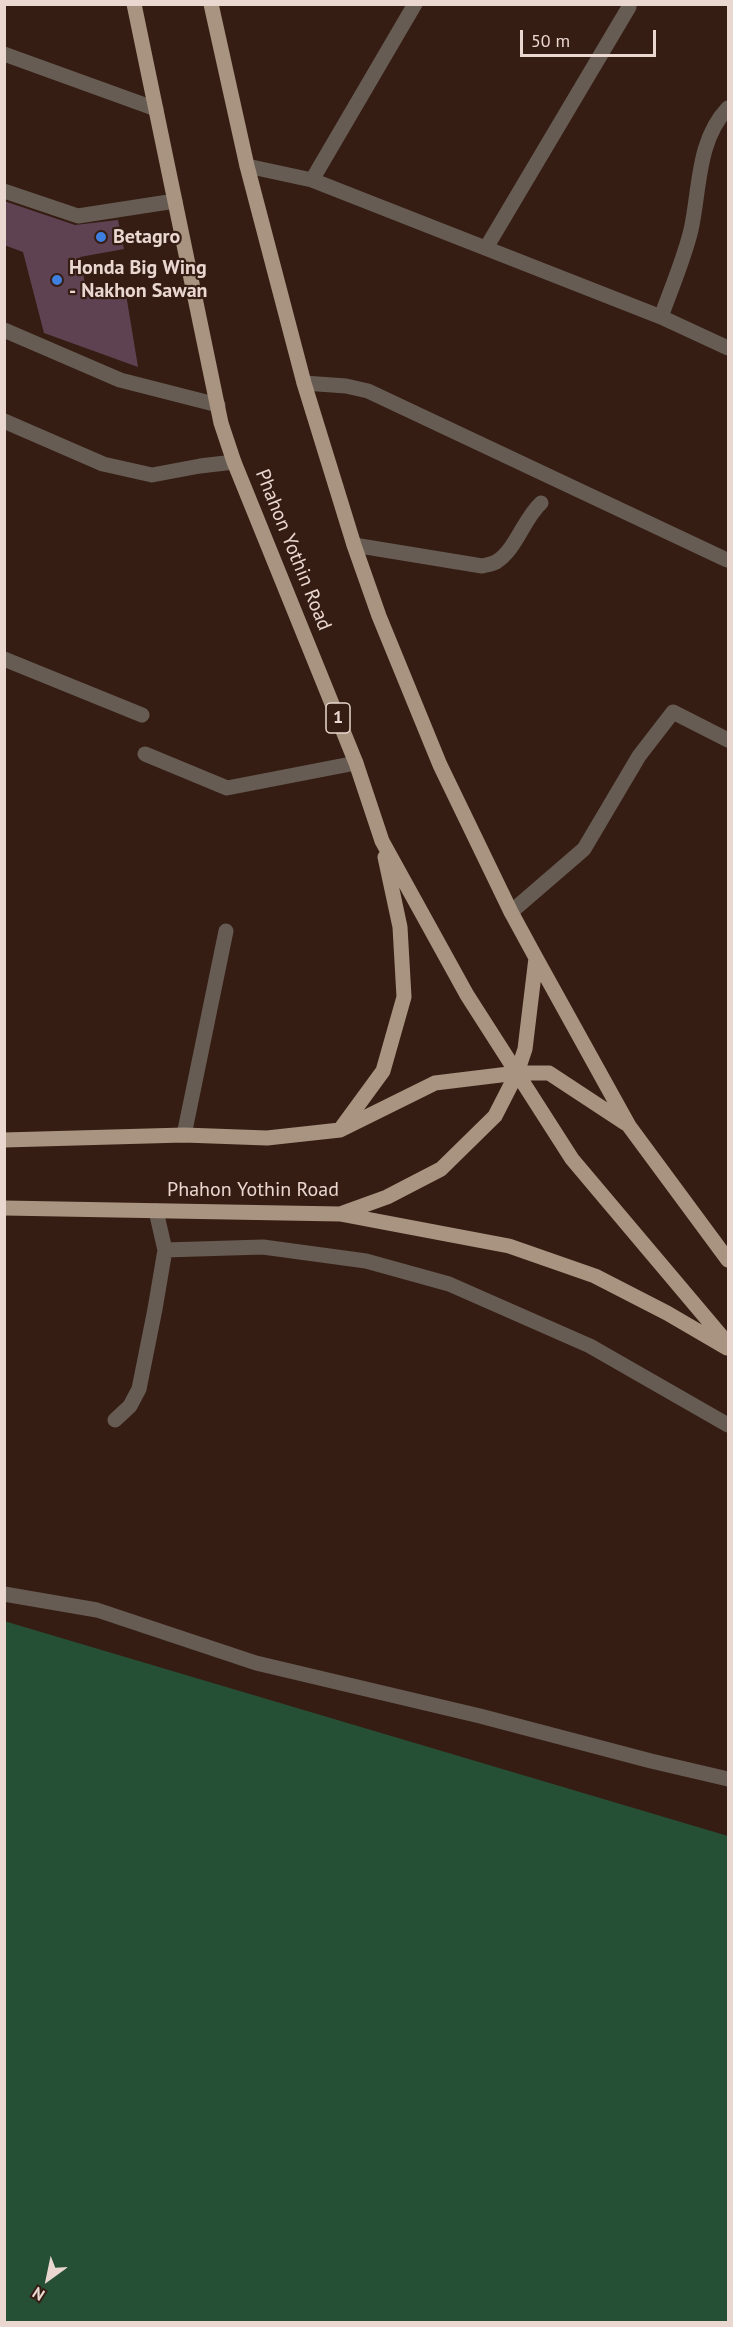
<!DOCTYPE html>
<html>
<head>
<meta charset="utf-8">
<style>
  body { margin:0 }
  #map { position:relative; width:733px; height:2327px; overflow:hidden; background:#361d13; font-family:"PT Sans",sans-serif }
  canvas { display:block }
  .frame { position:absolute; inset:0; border:6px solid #e9d7d0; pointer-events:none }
  .north { position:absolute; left:18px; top:2249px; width:60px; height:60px; -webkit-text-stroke:4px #361d13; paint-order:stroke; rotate:213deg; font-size:16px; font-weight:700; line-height:24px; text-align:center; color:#e9d7d0 }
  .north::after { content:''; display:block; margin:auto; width:21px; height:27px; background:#e9d7d0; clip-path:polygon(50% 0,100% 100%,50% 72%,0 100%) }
  .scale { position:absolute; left:520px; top:30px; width:136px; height:27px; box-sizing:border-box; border:3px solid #e9d7d0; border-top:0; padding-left:8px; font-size:18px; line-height:21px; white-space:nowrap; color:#e9d7d0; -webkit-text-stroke:4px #361d13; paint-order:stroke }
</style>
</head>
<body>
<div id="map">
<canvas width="733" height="2327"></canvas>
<div class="frame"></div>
<div class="north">N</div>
<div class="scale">50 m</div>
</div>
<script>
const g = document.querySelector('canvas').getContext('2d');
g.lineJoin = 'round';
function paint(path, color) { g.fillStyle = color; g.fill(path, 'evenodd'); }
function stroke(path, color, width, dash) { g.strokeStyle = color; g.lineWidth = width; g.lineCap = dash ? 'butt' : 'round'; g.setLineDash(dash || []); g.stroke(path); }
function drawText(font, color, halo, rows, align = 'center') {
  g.font = font + ' "PT Sans",sans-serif'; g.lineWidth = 4.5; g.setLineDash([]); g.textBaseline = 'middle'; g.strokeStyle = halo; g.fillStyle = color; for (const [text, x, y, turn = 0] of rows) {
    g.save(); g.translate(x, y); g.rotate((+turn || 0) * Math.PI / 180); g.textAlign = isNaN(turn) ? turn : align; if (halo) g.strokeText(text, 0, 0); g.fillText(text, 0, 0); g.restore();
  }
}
const green = new Path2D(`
  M4,1621L728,1836V2322H5Z`);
const building = new Path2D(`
  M4,201L75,225L118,220L124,249L80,257L87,295L125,288L138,367L44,333L23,252L4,245Z`);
const minor = new Path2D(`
  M4,54L156,109
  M247,166L312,180L661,317L728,348
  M312,180L415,4
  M4,191L78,216L175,201
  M486,248L629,7
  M661,317C671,289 684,259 691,230C700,189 697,140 728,108
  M4,330L120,380L218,405
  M304,383L346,386L368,391L727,560
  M4,421L103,464L152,475L200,466L234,462
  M354,545L482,566C486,565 492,564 496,562C516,550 524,518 541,503
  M4,659L142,715
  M145,754L227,788L356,763
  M511,912L584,849L639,756L673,712L728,740
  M184,1135L226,931
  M165,1250L263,1247L366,1261L449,1284L590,1346L728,1425
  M115,1420L130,1406L139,1389L155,1309L165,1250L156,1211
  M4,1594L97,1610L256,1663L480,1716L651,1761L728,1779`);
const major = new Path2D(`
  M134,4L221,423L234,462L356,763L382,841L467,995L572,1159L728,1344
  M211,4L247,166L304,383L354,545L379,616L440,765L511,912L536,958L629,1126L728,1260
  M342,1127L383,1071L404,997L400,927L385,857
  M4,1140L184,1135L267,1138L340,1130L435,1083L517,1073H549L625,1123
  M4,1208L340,1214L387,1197L441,1169L495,1116L517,1073L525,1049L536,958
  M340,1214L509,1246L595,1276L667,1313L727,1348`);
const markers = [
  [101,237,6,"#3f7fe0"],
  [57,280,6,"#3f7fe0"]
];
const shields = [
  [338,718,24]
];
const shieldNames = [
  ["1",338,718]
];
const poiNames = [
  ["Betagro",113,237],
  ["Honda Big Wing",69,268],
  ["- Nakhon Sawan",69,291]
];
const streetNames = [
  ["Phahon Yothin Road",293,550,68],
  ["Phahon Yothin Road",253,1190]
];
paint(green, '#265035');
paint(building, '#5e4251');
stroke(minor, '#665c53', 15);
stroke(major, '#a89480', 15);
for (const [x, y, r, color] of markers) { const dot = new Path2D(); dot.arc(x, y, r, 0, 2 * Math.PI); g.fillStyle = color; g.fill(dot); stroke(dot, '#361d13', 2); }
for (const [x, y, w] of shields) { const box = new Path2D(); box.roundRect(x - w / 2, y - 15, w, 30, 4.5); g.fillStyle = '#361d13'; g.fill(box); stroke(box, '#e9d7d0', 1.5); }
drawText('bold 18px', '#e9d7d0', null, shieldNames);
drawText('bold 20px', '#e9d7d0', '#361d13', poiNames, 'left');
drawText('20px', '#e9d7d0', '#361d13', streetNames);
</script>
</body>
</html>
